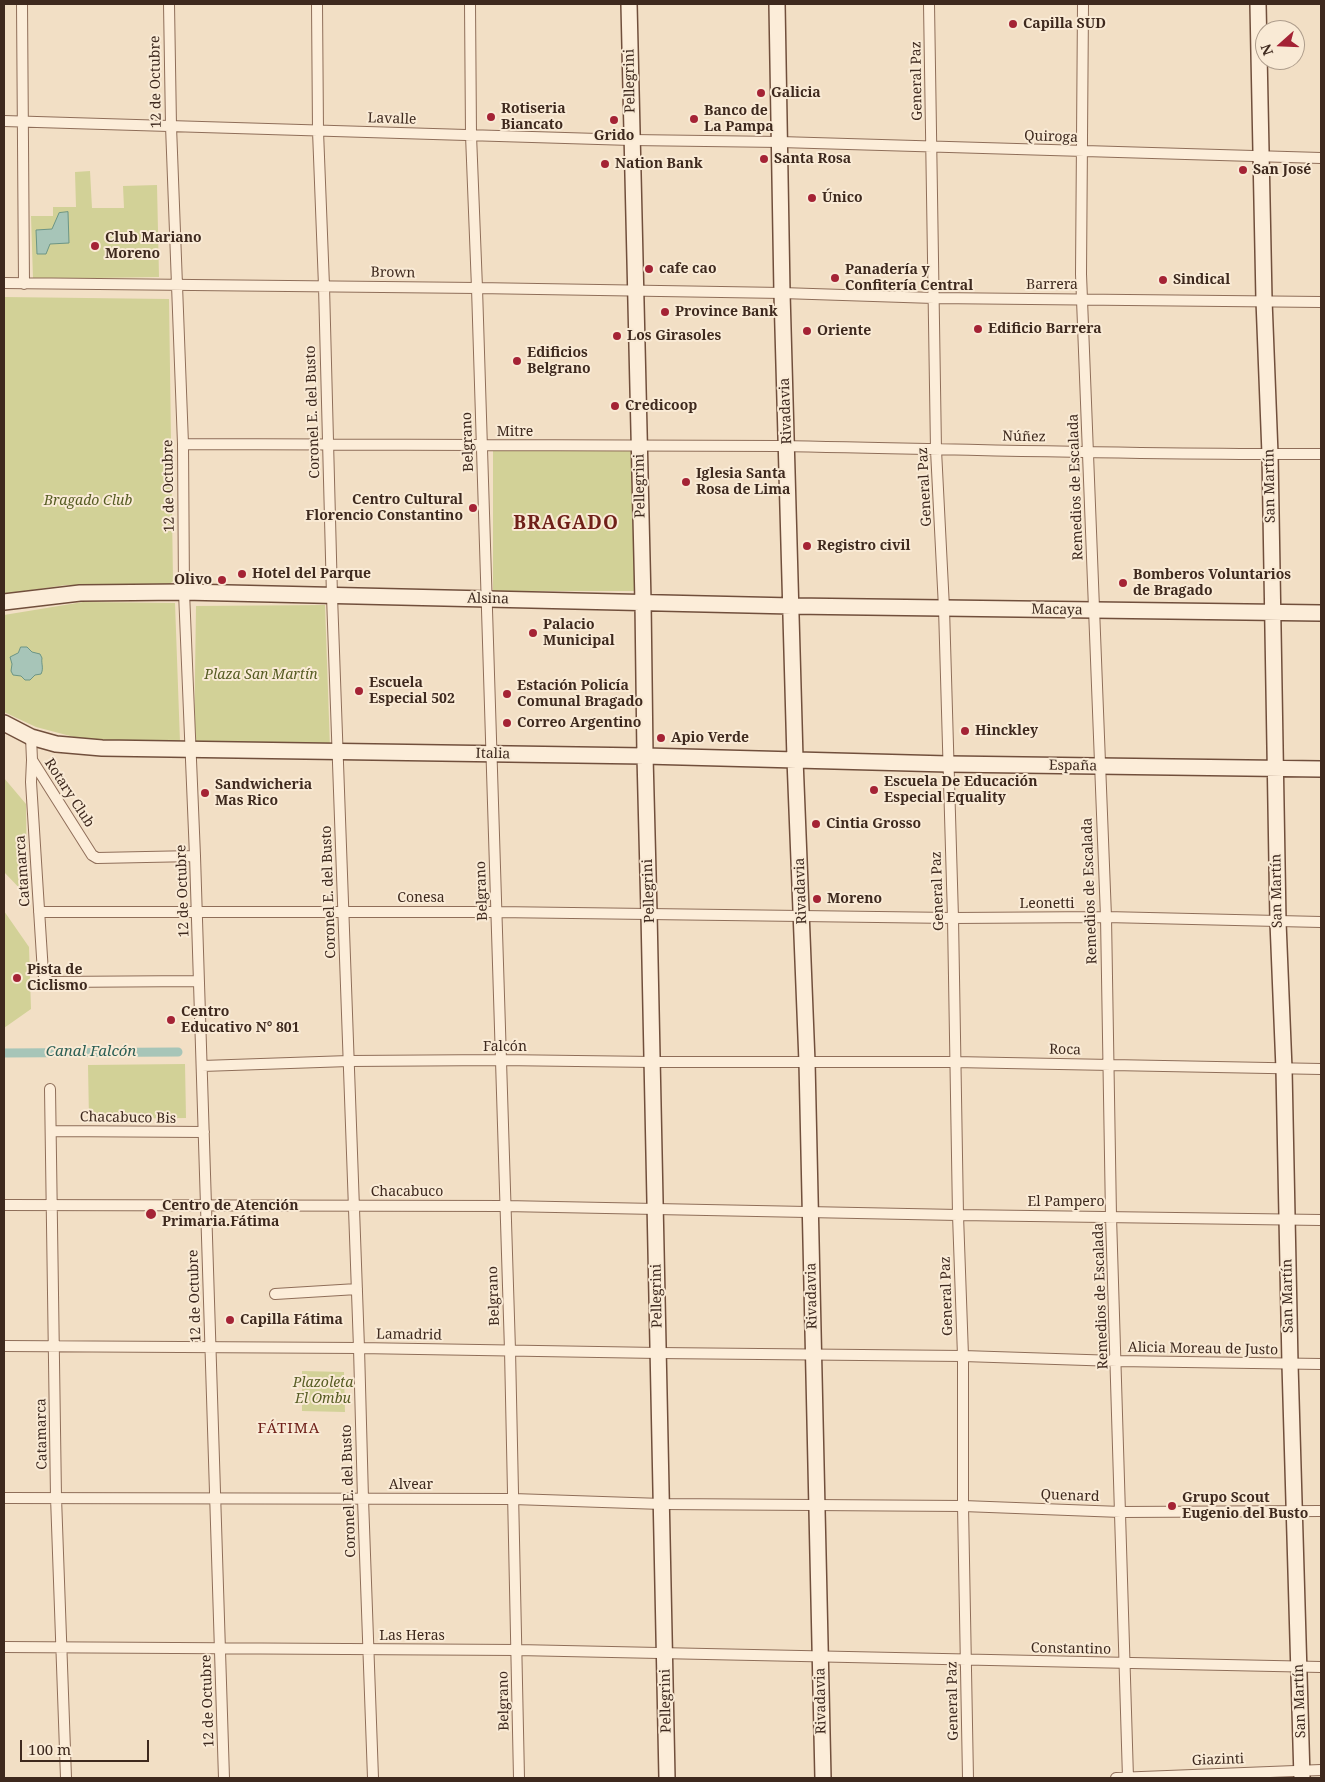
<!DOCTYPE html>
<html>
<head>
<meta charset="utf-8">
<style>
  body { margin:0 }
  #map { position:relative; width:1325px; height:1782px; overflow:hidden; background:#f2dfc5; font-family:"Noto Serif",serif }
  canvas { display:block }
  .frame { position:absolute; inset:0; border:5px solid #3e291e; pointer-events:none }
  .north { position:absolute; left:1255px; top:20px; width:50px; height:50px; box-sizing:border-box; background:#f9ead5; border:1px solid #ae9d8c; border-radius:50%; rotate:250deg; font-size:14px; font-weight:700; line-height:20px; text-align:center; color:#3e291e }
  .north::after { content:''; display:block; margin:auto; width:18px; height:22px; background:#a42335; clip-path:polygon(50% 0,100% 100%,50% 72%,0 100%) }
  .scale { position:absolute; left:20px; top:1740px; width:129px; height:22px; box-sizing:border-box; border:2px solid #3e291e; border-top:0; padding-left:6px; font-size:15px; line-height:18px; white-space:nowrap; color:#3e291e; -webkit-text-stroke:4px #f9ead5; paint-order:stroke }
</style>
</head>
<body>
<div id="map">
<canvas width="1325" height="1782"></canvas>
<div class="frame"></div>
<div class="north">N</div>
<div class="scale">100 m</div>
</div>
<script>
const g = document.querySelector('canvas').getContext('2d');
g.lineJoin = 'round';
function paint(path, color) { g.fillStyle = color; g.fill(path, 'evenodd'); }
function stroke(path, color, width, dash) { g.strokeStyle = color; g.lineWidth = width; g.lineCap = dash ? 'butt' : 'round'; g.setLineDash(dash || []); g.stroke(path); }
function drawText(font, color, halo, rows, align = 'center') {
  g.font = font + ' "Noto Serif",serif'; g.lineWidth = 4; g.setLineDash([]); g.textBaseline = 'middle'; g.strokeStyle = halo; g.fillStyle = color; for (const [text, x, y, turn = 0] of rows) {
    g.save(); g.translate(x, y); g.rotate((+turn || 0) * Math.PI / 180); g.textAlign = isNaN(turn) ? turn : align; if (halo) g.strokeText(text, 0, 0); g.fillText(text, 0, 0); g.restore();
  }
}
const green = new Path2D(`
  M90,171L92,208H124L123,186L157,185L159,277L33,279L31,216H53V207H76L75,172Z
  M4,297L169,299L173,581L165,589L66,585L4,594Z
  M493,450L636,451V591H493Z
  M83,602L175,603L180,742L120,741L78,738L36,727L4,712V615Z
  M325,605L330,748L194,744L196,606Z
  M4,778L26,804L27,896L4,872Z
  M4,911L29,947L31,1009L4,1028Z
  M185,1064L186,1118L89,1119L88,1065Z
  M302,1371L344,1372L345,1412L302,1411Z`);
const water = new Path2D(`
  M68,212L69,243L50,244L46,254H37L36,230L52,229L59,213Z
  M21,647H27L32,652L40,654L42,658C41,664 44,668 41,674L35,675L30,680H25L21,676L13,675L11,671L12,664L10,657L18,653Z`);
const canal = new Path2D(`
  M4,1053L178,1052`);
const minor = new Path2D(`
  M22,4L24,284
  M169,4L171,126L183,444L184,592L195,856L224,1778
  M317,4L318,131L324,286L332,596L359,1348L363,1499L373,1778
  M470,4L471,135L477,288L510,1350L519,1778
  M929,4L936,450L944,608L953,918L958,1215L963,1356V1506L968,1778
  M1083,4L1081,274L1106,917L1111,1216L1128,1778
  M4,121L631,140L780,142L1321,158
  M4,283L477,288L782,293L934,298L1321,302
  M183,444C381,444 579,444 778,446C959,449 1140,455 1321,454
  M31,737L32,760L92,855L97,858L195,856
  M32,760L31,782L43,973L45,979L51,982L199,981
  M39,912H496L953,918L1106,917L1321,922
  M202,1066L349,1061L500,1060L653,1062H954L1321,1069
  M50,1089L56,1497L66,1778
  M51,1131L204,1132
  M4,1205L505,1206L958,1215L1321,1220
  M275,1294L357,1289
  M4,1346L359,1348L658,1353L963,1356L1117,1361L1321,1364
  M4,1498L513,1499L662,1504L963,1506L1121,1512L1321,1511
  M4,1647L517,1650L1321,1667
  M1116,1778L1321,1770`);
const secondary = new Path2D(`
  M629,4L643,602L645,756L649,913L667,1778
  M777,4L782,293L795,759L807,1062L823,1778
  M1258,4L1264,300L1270,454L1278,922L1284,1069L1290,1364L1302,1778
  M4,602L80,593L184,592L792,606L1321,613
  M4,723L31,737L56,744L102,748L645,756L948,764L1321,769`);
const markers = [
  [1013,24,5,"#a42335"],
  [761,93,5,"#a42335"],
  [491,117,5,"#a42335"],
  [694,119,5,"#a42335"],
  [614,120,5,"#a42335"],
  [764,159,5,"#a42335"],
  [605,164,5,"#a42335"],
  [1243,170,5,"#a42335"],
  [812,198,5,"#a42335"],
  [95,246,5,"#a42335"],
  [649,269,5,"#a42335"],
  [835,278,5,"#a42335"],
  [1163,280,5,"#a42335"],
  [665,312,5,"#a42335"],
  [978,329,5,"#a42335"],
  [807,331,5,"#a42335"],
  [617,336,5,"#a42335"],
  [517,361,5,"#a42335"],
  [615,406,5,"#a42335"],
  [686,482,5,"#a42335"],
  [473,508,5,"#a42335"],
  [807,546,5,"#a42335"],
  [242,574,5,"#a42335"],
  [222,580,5,"#a42335"],
  [1123,583,5,"#a42335"],
  [533,633,5,"#a42335"],
  [359,691,5,"#a42335"],
  [507,694,5,"#a42335"],
  [507,723,5,"#a42335"],
  [965,731,5,"#a42335"],
  [661,738,5,"#a42335"],
  [874,790,5,"#a42335"],
  [205,793,5,"#a42335"],
  [816,824,5,"#a42335"],
  [817,899,5,"#a42335"],
  [17,978,5,"#a42335"],
  [171,1020,5,"#a42335"],
  [151,1214,6,"#a42335"],
  [230,1320,5,"#a42335"],
  [1172,1506,5,"#a42335"]
];
const poiNames = [
  ["Capilla SUD",1023,24],
  ["Galicia",771,93],
  ["Rotiseria",501,109],
  ["Biancato",501,125],
  ["Banco de",704,111],
  ["La Pampa",704,127],
  ["Grido",614,136,"center"],
  ["Santa Rosa",774,159],
  ["Nation Bank",615,164],
  ["San José",1253,170],
  ["Único",822,198],
  ["Club Mariano",105,238],
  ["Moreno",105,254],
  ["cafe cao",659,269],
  ["Panadería y",845,270],
  ["Confitería Central",845,286],
  ["Sindical",1173,280],
  ["Province Bank",675,312],
  ["Edificio Barrera",988,329],
  ["Oriente",817,331],
  ["Los Girasoles",627,336],
  ["Edificios",527,353],
  ["Belgrano",527,369],
  ["Credicoop",625,406],
  ["Iglesia Santa",696,474],
  ["Rosa de Lima",696,490],
  ["Centro Cultural",463,500,"right"],
  ["Florencio Constantino",463,516,"right"],
  ["Registro civil",817,546],
  ["Hotel del Parque",252,574],
  ["Bomberos Voluntarios",1133,575],
  ["de Bragado",1133,591],
  ["Olivo",212,580,"right"],
  ["Palacio",543,625],
  ["Municipal",543,641],
  ["Escuela",369,683],
  ["Especial 502",369,699],
  ["Estación Policía",517,686],
  ["Comunal Bragado",517,702],
  ["Correo Argentino",517,723],
  ["Hinckley",975,731],
  ["Apio Verde",671,738],
  ["Escuela De Educación",884,782],
  ["Especial Equality",884,798],
  ["Sandwicheria",215,785],
  ["Mas Rico",215,801],
  ["Cintia Grosso",826,824],
  ["Moreno",827,899],
  ["Pista de",27,970],
  ["Ciclismo",27,986],
  ["Centro",181,1012],
  ["Educativo N° 801",181,1028],
  ["Centro de Atención",162,1206],
  ["Primaria.Fátima",162,1222],
  ["Capilla Fátima",240,1320],
  ["Grupo Scout",1182,1498],
  ["Eugenio del Busto",1182,1514]
];
const streetNames = [
  ["Pellegrini",630,81,-91],
  ["General Paz",917,81,-91],
  ["12 de Octubre",156,82,-91],
  ["Lavalle",392,119,2],
  ["Quiroga",1051,137,2],
  ["Brown",393,273,1],
  ["Barrera",1052,285],
  ["Rivadavia",786,411,-92],
  ["Coronel E. del Busto",313,412,-92],
  ["Mitre",515,432],
  ["Núñez",1024,437,1],
  ["Belgrano",468,442,-92],
  ["12 de Octubre",169,486,-91],
  ["Pellegrini",640,486,-91],
  ["San Martín",1270,486,-91],
  ["General Paz",925,487,-93],
  ["Remedios de Escalada",1076,487,-92],
  ["Alsina",488,599,1],
  ["Macaya",1057,610,1],
  ["Italia",493,754,1],
  ["España",1073,766,1],
  ["Rotary Club",69,793,57],
  ["Catamarca",23,871,-94],
  ["12 de Octubre",183,891,-92],
  ["Belgrano",482,891,-92],
  ["Pellegrini",649,891,-92],
  ["Rivadavia",801,891,-92],
  ["General Paz",938,891,-92],
  ["Remedios de Escalada",1090,891,-92],
  ["San Martín",1277,891,-91],
  ["Coronel E. del Busto",329,892,-92],
  ["Conesa",421,898],
  ["Leonetti",1047,904],
  ["Falcón",505,1047],
  ["Roca",1065,1050,1],
  ["Chacabuco Bis",128,1118,1],
  ["Chacabuco",407,1192],
  ["El Pampero",1066,1202],
  ["12 de Octubre",195,1296,-92],
  ["Belgrano",494,1296,-92],
  ["Pellegrini",657,1296,-91],
  ["Rivadavia",812,1296,-91],
  ["General Paz",947,1296,-92],
  ["Remedios de Escalada",1101,1296,-92],
  ["San Martín",1288,1296,-91],
  ["Lamadrid",409,1335,1],
  ["Alicia Moreau de Justo",1203,1349,1],
  ["Catamarca",42,1434,-91],
  ["Alvear",411,1485],
  ["Coronel E. del Busto",349,1491,-92],
  ["Quenard",1070,1496,2],
  ["Las Heras",412,1636],
  ["Constantino",1071,1649,1],
  ["12 de Octubre",208,1701,-92],
  ["Belgrano",504,1701,-91],
  ["Pellegrini",666,1701,-91],
  ["Rivadavia",821,1701,-91],
  ["General Paz",953,1701,-91],
  ["San Martín",1300,1701,-92],
  ["Giazinti",1218,1760,-2]
];
const parkNames = [
  ["Bragado Club",88,501],
  ["Plaza San Martín",261,675],
  ["Plazoleta",323,1383],
  ["El Ombu",323,1399]
];
const waterNames = [
  ["Canal Falcón",91,1052]
];
const neighbourhoodNames = [
  ["FÁTIMA",289,1429]
];
const districtNames = [
  ["BRAGADO",566,524]
];
paint(green, '#d2d197');
paint(water, '#a7c5b8');
stroke(water, '#6c9585', 1);
stroke(canal, '#a7c5b8', 9);
stroke(minor, '#8f6e59', 12);
stroke(secondary, '#714f3c', 18);
stroke(minor, '#fcedd9', 10);
stroke(secondary, '#fcedd9', 15);
for (const [x, y, r, color] of markers) { const dot = new Path2D(); dot.arc(x, y, r, 0, 2 * Math.PI); g.fillStyle = color; g.fill(dot); stroke(dot, '#f9ead5', 2); }
drawText('bold 14px', '#3e291e', '#f9ead5', poiNames, 'left');
drawText('14px', '#3e291e', '#f9ead5', streetNames);
drawText('italic 14px', '#565c23', '#f9ead5', parkNames);
drawText('italic 15px', '#2c5f55', '#f9ead5', waterNames);
g.letterSpacing = '1px';
drawText('15px', '#6f2019', '#f9ead5', neighbourhoodNames);
g.letterSpacing = '0px';
g.letterSpacing = '1px';
drawText('bold 19px', '#6f2019', '#f9ead5', districtNames);
g.letterSpacing = '0px';
</script>
</body>
</html>
